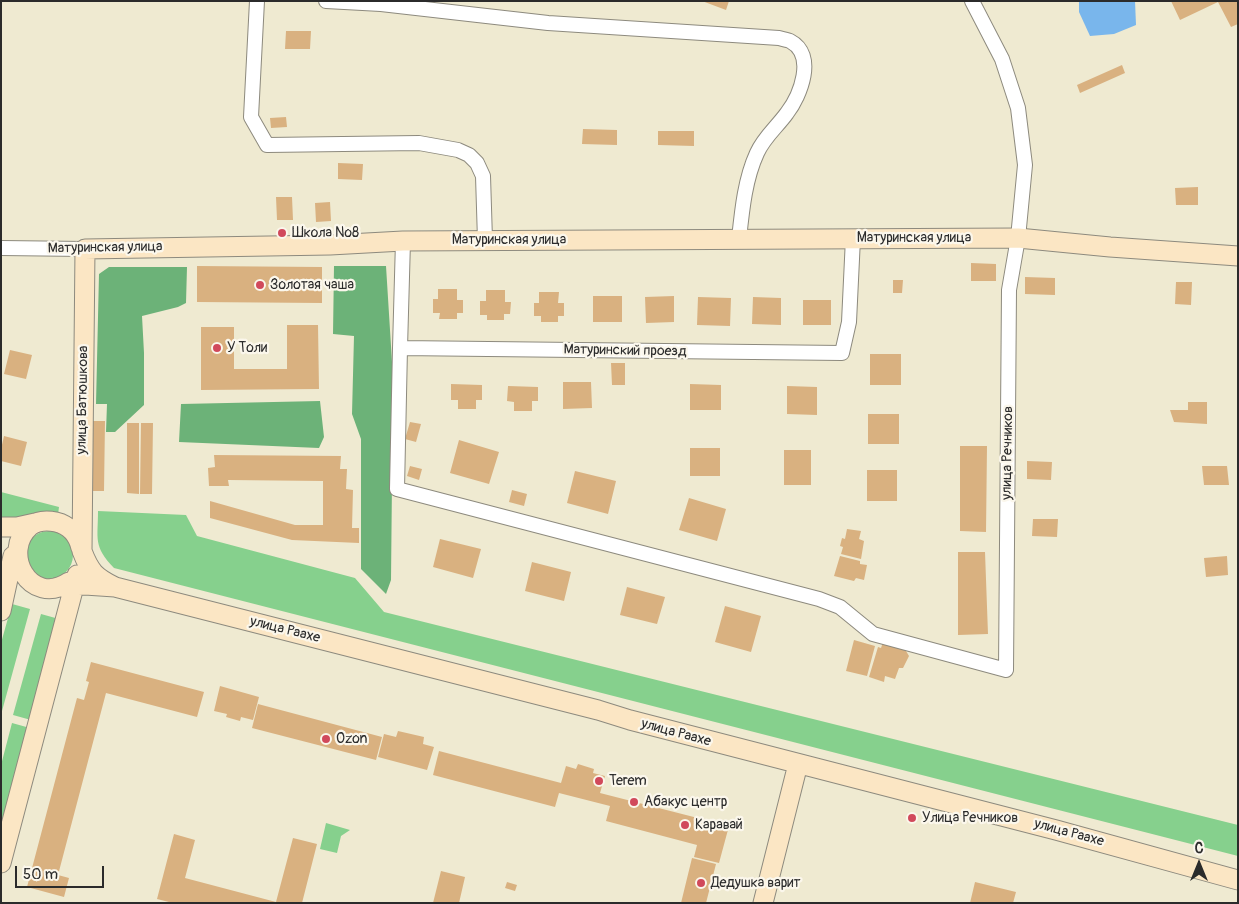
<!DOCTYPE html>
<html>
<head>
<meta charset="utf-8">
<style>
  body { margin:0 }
  #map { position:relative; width:1239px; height:904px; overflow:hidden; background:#efead1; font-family:Pangolin,sans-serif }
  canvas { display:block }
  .frame { position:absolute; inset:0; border:2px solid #2b2b2b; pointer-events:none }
  .north { position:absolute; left:1174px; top:839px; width:50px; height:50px; -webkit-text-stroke:4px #fbf7ec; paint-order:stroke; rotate:0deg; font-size:14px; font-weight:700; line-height:20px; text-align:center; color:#2b2b2b }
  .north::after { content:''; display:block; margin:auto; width:18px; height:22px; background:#2b2b2b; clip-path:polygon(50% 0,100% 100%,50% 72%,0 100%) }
  .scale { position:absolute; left:15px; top:866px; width:89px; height:22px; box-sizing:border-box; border:2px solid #2b2b2b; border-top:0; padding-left:6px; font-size:15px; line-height:18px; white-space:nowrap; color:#2b2b2b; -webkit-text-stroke:4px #fbf7ec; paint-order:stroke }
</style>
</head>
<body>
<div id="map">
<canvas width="1239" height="904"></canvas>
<div class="frame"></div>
<div class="north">С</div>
<div class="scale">50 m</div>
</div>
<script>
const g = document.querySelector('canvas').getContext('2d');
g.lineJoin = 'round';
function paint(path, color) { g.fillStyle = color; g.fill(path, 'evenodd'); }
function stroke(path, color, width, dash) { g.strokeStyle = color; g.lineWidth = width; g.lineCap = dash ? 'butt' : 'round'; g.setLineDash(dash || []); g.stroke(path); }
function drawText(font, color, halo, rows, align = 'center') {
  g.font = font + ' Pangolin,sans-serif'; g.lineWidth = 4.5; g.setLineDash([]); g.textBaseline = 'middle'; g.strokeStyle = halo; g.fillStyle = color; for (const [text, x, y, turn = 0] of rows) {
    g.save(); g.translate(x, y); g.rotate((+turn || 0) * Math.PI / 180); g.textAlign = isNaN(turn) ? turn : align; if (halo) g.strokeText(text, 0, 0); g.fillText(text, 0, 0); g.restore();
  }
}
const green = new Path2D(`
  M1,492L59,507L57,522L1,527Z
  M98,511L186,515L197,536L355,578L384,612L1238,825V856L114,568C93,546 98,539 98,511Z
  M25 555a24 24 0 1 1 48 0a24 24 0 1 1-48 0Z
  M12,604L30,609L2,711L1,643Z
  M41,614L59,619L31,720L13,715Z
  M12,723L30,728L1,841V765Z
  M326,823L350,830L341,836L337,853L320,849Z`);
const forest = new Path2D(`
  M334,266H386L393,378L391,580L386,594L361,569V439L352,414L354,336L333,334Z
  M109,267H187L186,303L178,307L142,316L144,353V405L115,432H106L107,404H96L99,274Z
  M320,401L324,437L319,448L179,442L181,404Z`);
const water = new Path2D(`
  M1079,1H1135L1136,25L1114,34L1090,36L1079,12Z`);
const building = new Path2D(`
  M702,1H729L726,10Z
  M1171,1H1238V24L1231,27L1218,2L1180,20Z
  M286,31H311L310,49H285Z
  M1122,65L1125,73L1080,93L1077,85Z
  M286,117L287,127L271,128L270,118Z
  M583,129L617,130V145L582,144Z
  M658,131H694V146L658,145Z
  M338,163L363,164L362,180L338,179Z
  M1198,187V205H1176L1175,188Z
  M276,197H292L293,220H277Z
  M330,202L331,221L316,222L315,203Z
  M971,263L996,264V281H971Z
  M197,266L322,267V303L197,302Z
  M1025,277L1055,278V295L1025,294Z
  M893,280H903L902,293H893Z
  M1176,282H1192L1191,305L1175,304Z
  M438,289H457V300H463V313H457V319H439L440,313H433V299H438Z
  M486,290H505V302H511L510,314H504V320H487V315H480V301H486Z
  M539,292H559L558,303H564V316H558V322H541V316H534V303H539Z
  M593,296H622V322H593Z
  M674,296V322L646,323L645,297Z
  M698,297L731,298L730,326L697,325Z
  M753,297L781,298V325L752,324Z
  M803,300H831V325H803Z
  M287,325H318L319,389L201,390V327H234V369H287Z
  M10,350L32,355L26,379L4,374Z
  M870,354H901V385H870Z
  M611,363H625V385H612Z
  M563,382H591L592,408L563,409Z
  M451,384L482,385V400H476V409H458V400H451Z
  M690,384L721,385V410H690Z
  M508,386L538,387V401H532V411H514V402L507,401Z
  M787,386L817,387V415L787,414Z
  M1188,402H1207V424L1174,422L1170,410H1188Z
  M868,414H899V444H868Z
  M93,421H105L104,491H92Z
  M410,422L421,424L416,442L405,439Z
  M127,423H139V494L127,493Z
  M141,423H153L152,494H140Z
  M4,436L27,442L21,466L1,461V449Z
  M459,440L499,452L489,484L450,473Z
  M960,446H987L986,532L960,531Z
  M690,448H720V476H690Z
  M784,450H811V485H784Z
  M214,455L341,456L340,469H347L346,489L353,490L352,528H359V543L292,540L210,518V501L295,525H323V481L228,480L229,486H209L208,468L215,467Z
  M1027,461L1052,462L1051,480L1027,479Z
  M410,466L422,469L419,480L407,476Z
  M1202,466H1227L1229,485H1204Z
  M867,470H897V501H867Z
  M575,471L616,481L608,514L567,503Z
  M512,490L527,494L524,506L509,502Z
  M689,498L726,509L717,541L679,530Z
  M1033,519H1058L1057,537L1032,536Z
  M847,529L861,531L859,539L864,541L861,559L841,554L843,547L840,546L842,538L845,539Z
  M440,539L481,549L473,578L433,567Z
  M958,552H985L988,634L958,635Z
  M840,556L860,561V564L867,565L864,580L856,578L854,581L834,576Z
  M1227,556L1228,575L1206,577L1204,558Z
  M532,562L571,572L564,601L525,591Z
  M627,587L665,597L657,624L620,615Z
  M725,606L761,616L751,652L715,642Z
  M854,640L875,646L867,676L846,671Z
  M883,642L907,648L906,651L909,656L903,668H899L895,679L885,676L884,682L869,677L878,647L881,648Z
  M91,662L204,692L197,717L106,693L58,875L69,878L64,897L27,887L77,698L84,700L89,682L86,681Z
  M220,686L259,697L253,720L241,717L240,721L226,717L227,714L214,711Z
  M258,704L382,737L376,760L252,728Z
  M398,731L424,737L423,744L434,747L427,770L378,757L384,734L396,737Z
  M439,751L561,783L566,766L576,769L578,764L594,769L593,773L605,776L600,793L729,826L719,863L694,857L697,845L606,821L610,806L559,793L555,807L433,775Z
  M174,834L195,840L185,878L276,902L293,838L317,844L302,903H173L157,899Z
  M692,858L716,864L706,903H681Z
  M441,871L465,877L459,903H433Z
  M507,882L517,885L515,891L505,888Z
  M975,882L1016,892L1013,903H970Z`);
const street = new Path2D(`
  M257,1L251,117L267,145L419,143L458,150L469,155L477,163L483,176L485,240
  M326,1L381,4L548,23L779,38C783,39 787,40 790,41C817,55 800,96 787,113C777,127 764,137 757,153C745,179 742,210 739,239
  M403,241L400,348L842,353L849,322L853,238
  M1,248L85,249
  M400,348L397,489L819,599L840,607L873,634L1006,670L1009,290L1018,238L1025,165L1018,108L1002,59L972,1`);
const secondary = new Path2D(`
  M1,527H17L35,523
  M69,582C30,608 0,552 30,526C37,521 47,520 56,522C69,525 78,535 81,548
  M58,587L85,585L115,587L598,710L630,720L1056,830L1238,880
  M115,587C95,577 90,572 82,551L85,249L330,245L403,241L1018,238L1110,247L1238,256
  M1,611L13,556
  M1,863L77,575
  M763,903L798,764`);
const markers = [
  [282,233,5,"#d1495b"],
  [260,285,5,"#d1495b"],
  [217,348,5,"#d1495b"],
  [326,739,5,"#d1495b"],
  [599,781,5,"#d1495b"],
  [634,802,5,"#d1495b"],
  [912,818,5,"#d1495b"],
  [685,825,5,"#d1495b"],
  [701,883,5,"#d1495b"]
];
const poiNames = [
  ["Школа №8",292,233],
  ["Золотая чаша",270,285],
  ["У Толи",227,348],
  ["Ozon",336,739],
  ["Terem",609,781],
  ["Абакус центр",644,802],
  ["Улица Речников",922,818],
  ["Каравай",695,825],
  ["Дедушка варит",711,883]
];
const streetNames = [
  ["Матуринская улица",914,238],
  ["Матуринская улица",509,240],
  ["Матуринская улица",105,248,-1],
  ["Матуринский проезд",625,351,1],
  ["улица Батюшкова",83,400,-89],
  ["улица Речников",1008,453,-89],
  ["улица Раахе",285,630,14],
  ["улица Раахе",676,733,15],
  ["улица Раахе",1069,833,15]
];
paint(green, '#86d08d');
paint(forest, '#6cb278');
paint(water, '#79b6ec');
paint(building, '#d9b180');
stroke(street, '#8d8a7e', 16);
stroke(secondary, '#8d8a7e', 21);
stroke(street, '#fff', 14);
stroke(secondary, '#fbe6c4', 19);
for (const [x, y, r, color] of markers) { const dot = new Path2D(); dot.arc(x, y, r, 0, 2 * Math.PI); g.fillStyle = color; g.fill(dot); stroke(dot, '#fbf7ec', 2); }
drawText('14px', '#2b2b2b', '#fbf7ec', poiNames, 'left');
drawText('14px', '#2b2b2b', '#fbf7ec', streetNames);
</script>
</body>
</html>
